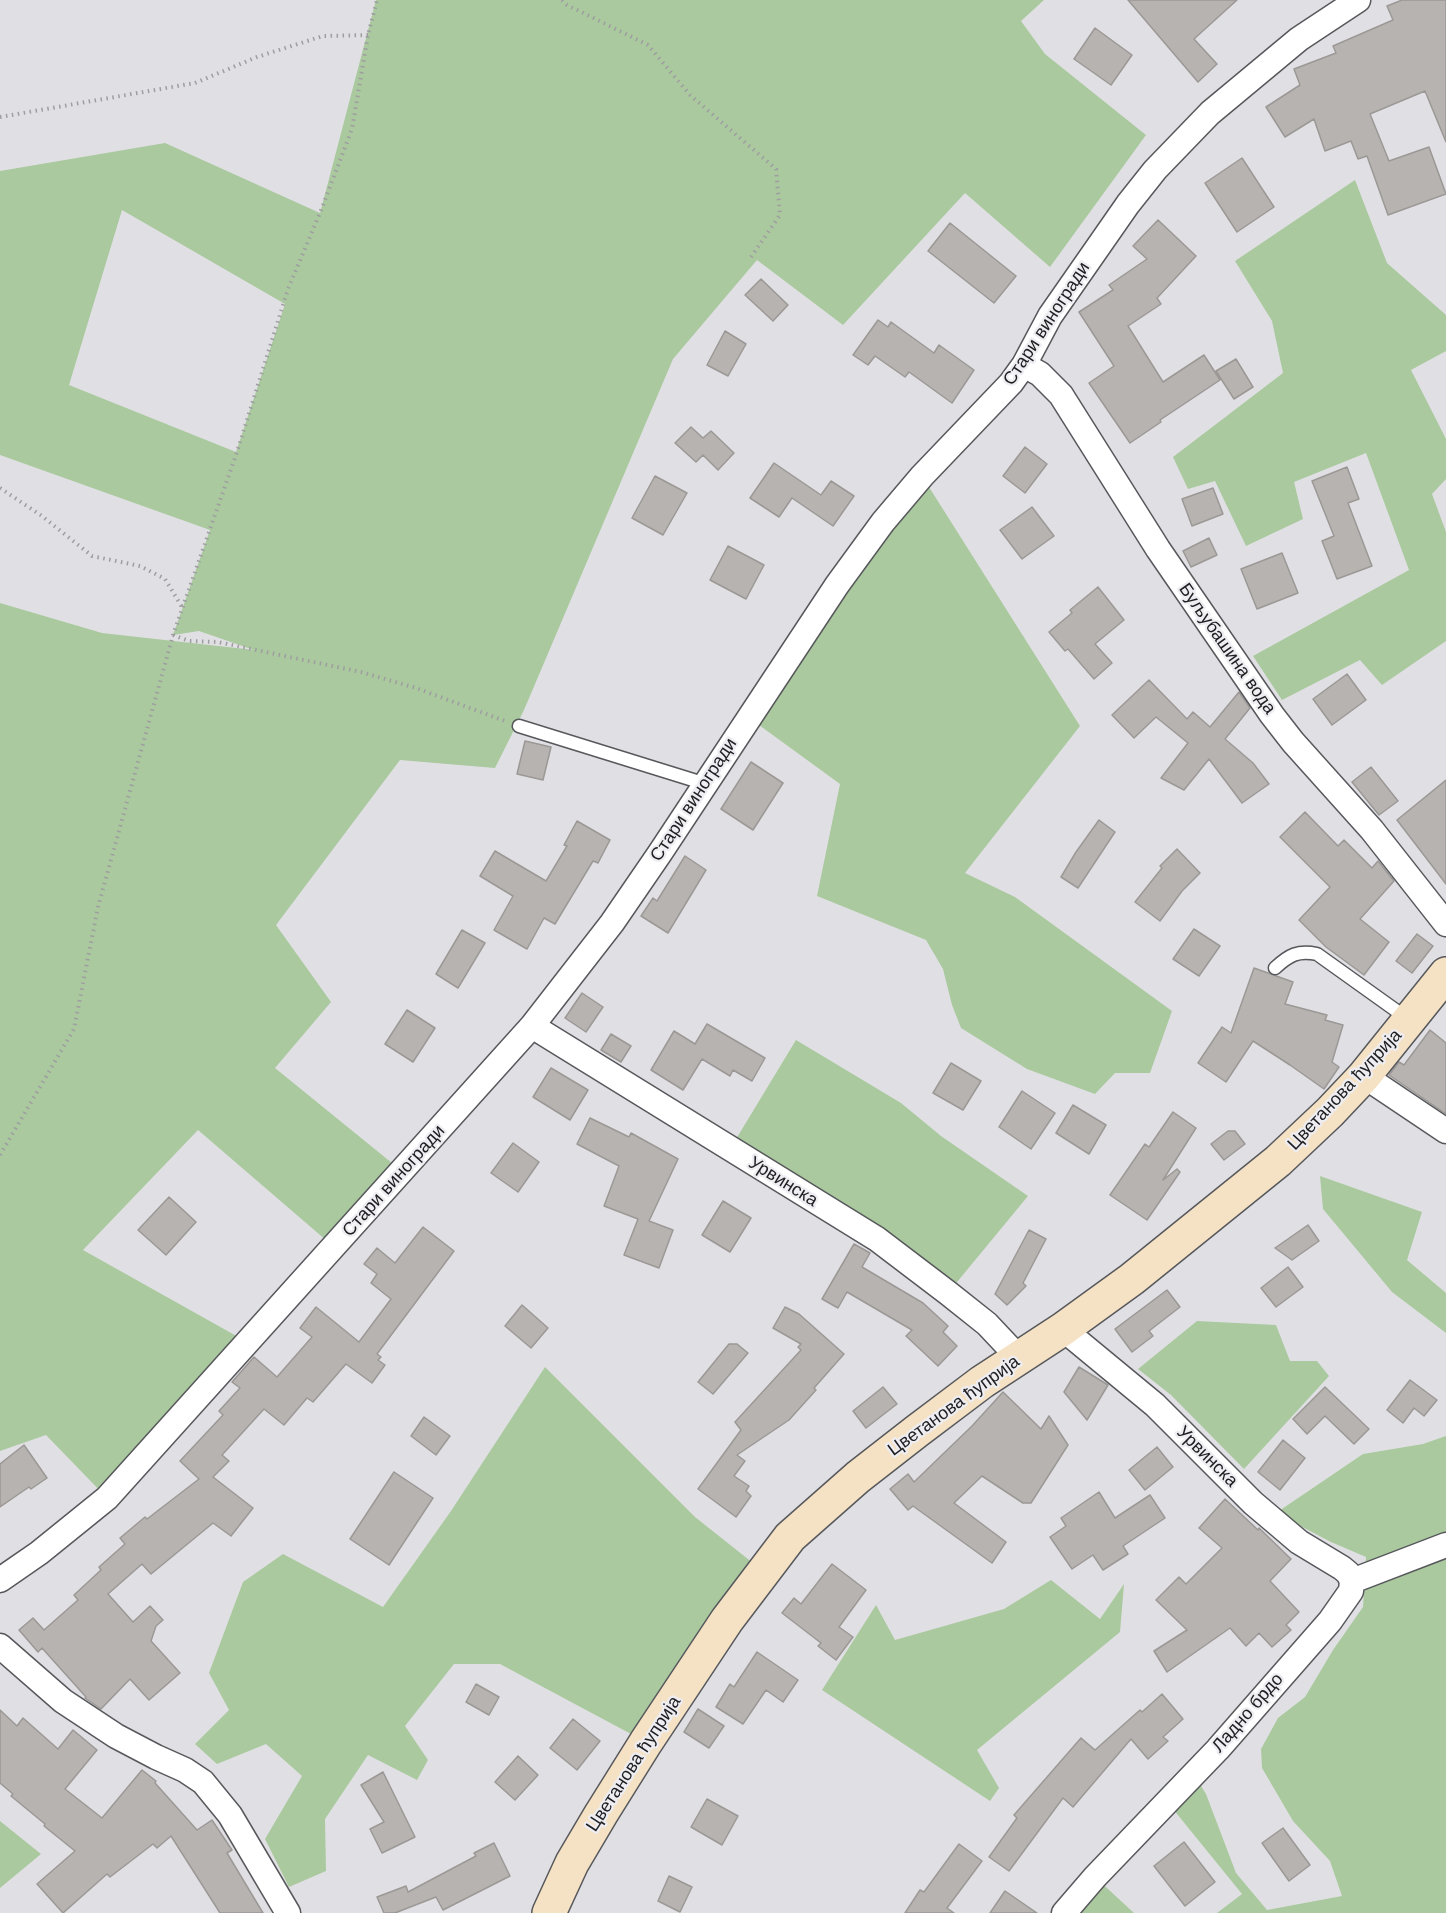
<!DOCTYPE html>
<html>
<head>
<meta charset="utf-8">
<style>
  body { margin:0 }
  canvas { display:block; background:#e0e0e4 }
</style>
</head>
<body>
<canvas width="1446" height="1913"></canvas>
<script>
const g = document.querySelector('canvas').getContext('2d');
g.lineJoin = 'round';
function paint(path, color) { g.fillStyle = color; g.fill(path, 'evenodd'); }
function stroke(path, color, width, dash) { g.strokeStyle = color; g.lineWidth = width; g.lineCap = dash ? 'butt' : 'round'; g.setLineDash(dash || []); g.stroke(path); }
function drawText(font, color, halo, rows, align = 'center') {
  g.font = font + ' Arial,sans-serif'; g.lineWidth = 4.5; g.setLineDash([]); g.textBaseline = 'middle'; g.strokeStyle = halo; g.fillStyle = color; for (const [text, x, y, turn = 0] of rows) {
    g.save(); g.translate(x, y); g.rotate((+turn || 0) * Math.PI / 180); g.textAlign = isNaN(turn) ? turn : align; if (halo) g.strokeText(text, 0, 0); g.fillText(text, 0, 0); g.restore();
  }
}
const green = new Path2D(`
  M376,0H1044L1021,21L1045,54L1146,135L1050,267L965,193L843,325L757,260L673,359L524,710L495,768L400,760L276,925L331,1002L275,1068L403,1172L334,1247L198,1130L83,1250L240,1338L107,1498L46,1435L0,1451V603L102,633L254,650L199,631L173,635L210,530L0,455V171L165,143L320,213ZM122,210L285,304L236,452L69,385Z
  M1355,180L1387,263L1446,315V351L1411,370L1446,439V479L1432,494L1446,532V641L1382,685L1360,660L1282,700L1253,656L1409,570L1366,453L1294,482L1303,519L1246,546L1215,481L1188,489L1173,457L1283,373L1272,321L1235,261Z
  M922,476L1080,726L965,873L1015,897L1172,1011L1150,1073H1115L1095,1094L1027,1069L961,1028L952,1005L943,969L926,940L817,896L840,784L748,717Z
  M796,1040L901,1103L941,1136L1028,1196L948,1293L730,1149Z
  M1320,1176L1422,1212L1407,1260L1446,1293V1333L1392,1292L1323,1209Z
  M1197,1321L1276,1325L1290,1361H1317L1329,1376L1244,1469L1171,1395L1138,1369Z
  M545,1367L695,1517L763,1571L646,1742L500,1664H454L405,1726L428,1760L417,1780L368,1755L325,1819L326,1871L289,1887L265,1839L302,1776L266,1744L217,1764L195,1744L229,1710L209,1673L243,1582L283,1554L383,1607L451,1511Z
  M1446,1436V1913H1217L1242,1894L1173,1809L1198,1781L1206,1794L1236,1873L1267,1910L1342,1896L1330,1861L1293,1821L1262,1768L1261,1749L1278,1718L1305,1697L1333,1650L1363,1607L1366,1557L1331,1542L1276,1513L1363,1454L1423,1444Z
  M1051,1580L1100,1619L1124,1584L1120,1632L977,1750L999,1788L990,1801L822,1690L876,1605L895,1640L1004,1609Z
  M0,1821L41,1854L0,1888Z
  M1095,1877L1134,1913H1064Z`);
const building = new Path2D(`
  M1128,0H1237L1194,39L1217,64L1198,82Z
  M1402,0H1446V142L1425,91L1370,114L1389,161L1429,147L1446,194L1388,215L1367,156L1358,159L1351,141L1325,151L1314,119L1285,137L1266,107L1300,85L1294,69L1336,53L1333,46L1393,20L1387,6Z
  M1095,28L1132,55L1111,85L1074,59Z
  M1242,158L1274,207L1237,232L1205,183Z
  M1158,220L1196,256L1157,298L1161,304L1128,326L1163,382L1204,355L1220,380L1160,420L1161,422L1130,443L1089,383L1114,366L1079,312L1113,290L1109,285L1147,259L1133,246Z
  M950,223L1016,276L994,303L928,251Z
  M761,279L788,305L773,321L745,295Z
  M878,320L888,327L891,322L934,353L939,345L974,370L952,403L909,372L905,377L875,356L868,365L853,355Z
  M725,331L746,344L728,376L707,365Z
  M1236,359L1253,387L1234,399L1216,371Z
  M691,427L703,438L711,431L734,453L718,470L703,455L696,462L675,443Z
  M1025,447L1047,464L1025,493L1003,476Z
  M774,463L821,495L831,481L854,496L833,526L792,498L779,517L750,498Z
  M1347,467L1359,499L1348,503L1372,566L1337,579L1322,541L1334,536L1312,481Z
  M655,476L687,493L663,535L632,518Z
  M1213,488L1223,514L1192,526L1182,499Z
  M1032,507L1054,536L1022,559L1000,530Z
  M1209,538L1217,555L1191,567L1183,551Z
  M728,546L764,565L746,599L710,580Z
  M1282,553L1298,593L1257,609L1241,569Z
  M1098,587L1124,620L1095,644L1112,663L1094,679L1068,649L1065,651L1049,632L1072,613L1070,610Z
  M1347,674L1366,700L1332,725L1313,699Z
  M1149,680L1187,719L1193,712L1210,727L1239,692L1250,708L1225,739L1253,763L1269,784L1242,803L1209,759L1184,790L1161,778L1188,743L1156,717L1134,738L1112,715Z
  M525,741L551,747L543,780L517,774Z
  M751,762L783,783L753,830L721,809Z
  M1371,767L1398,801L1379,815L1352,782Z
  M1446,780V884L1397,820Z
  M1305,812L1338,846L1344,840L1372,868L1378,861L1394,881L1360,919L1389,942L1364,975L1326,947L1299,920L1330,887L1280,837Z
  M1099,820L1115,832L1078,888L1061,877L1076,852Z
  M577,821L610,840L598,863L593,861L555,924L544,918L527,949L494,930L513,896L480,876L495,851L546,881L567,846L564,845Z
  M1177,849L1200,873L1182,891L1160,921L1135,902L1162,868L1160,866Z
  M685,856L706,870L668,933L641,916L653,898L657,901Z
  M1194,929L1220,946L1199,976L1173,959Z
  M462,930L485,943L458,988L436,974Z
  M1417,934L1433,946L1412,973L1396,961Z
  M1254,968L1293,982L1285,1004L1327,1015L1325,1020L1343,1025L1332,1062L1339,1067L1324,1089L1290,1065L1253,1041L1226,1082L1198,1063L1222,1027L1231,1033Z
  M582,993L603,1007L586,1032L565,1018Z
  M407,1010L435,1028L413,1062L385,1044Z
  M707,1024L765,1058L752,1081L733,1070L730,1076L702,1059L683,1090L651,1070L674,1031L695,1044Z
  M1430,1030L1446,1043V1114L1389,1075L1399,1062L1404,1065Z
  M611,1034L631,1046L621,1062L601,1050Z
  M951,1063L981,1081L963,1110L933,1093Z
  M551,1068L588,1090L570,1120L533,1097Z
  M1022,1091L1055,1113L1031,1149L999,1127Z
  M1073,1105L1106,1125L1089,1154L1056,1133Z
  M1173,1112L1196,1128L1163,1180L1177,1169L1180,1172L1147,1220L1110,1195L1145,1144L1149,1147Z
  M590,1118L629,1137L631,1133L678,1159L649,1221L673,1230L659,1268L624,1255L638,1219L604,1206L619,1166L577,1144Z
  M1228,1131H1235L1245,1144L1224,1160L1211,1144Z
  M513,1143L539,1162L518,1192L491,1173Z
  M169,1197L196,1222L166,1255L138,1230Z
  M723,1201L751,1218L730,1252L702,1235Z
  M1308,1225L1319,1241L1292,1260L1275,1248Z
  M423,1227L454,1251L377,1354L381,1357L378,1360L385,1365L372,1383L346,1364L313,1402L307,1398L284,1425L264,1409L222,1455L229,1461L213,1477L253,1508L231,1536L213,1523L151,1574L142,1564L108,1594L133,1622L150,1606L163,1620L156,1626L151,1641L180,1673L149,1700L130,1679L101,1709L85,1698L86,1697L42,1648L38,1652L19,1630L33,1618L44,1630L78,1600L74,1595L101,1570L99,1567L125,1544L120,1538L145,1517L147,1519L199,1479L180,1461L223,1415L219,1411L240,1388L232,1382L254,1357L277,1377L312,1337L300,1328L316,1307L359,1342L391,1299L371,1283L377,1274L364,1264L377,1248L395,1263Z
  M1029,1230L1046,1239L1023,1283L1026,1286L1007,1305L995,1294Z
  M854,1244L870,1253L862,1267L923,1303L948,1326L943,1332L957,1346L938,1366L906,1336L912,1330L847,1292L838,1308L822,1299Z
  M1288,1267L1303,1287L1276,1307L1261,1288Z
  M1167,1290L1180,1307L1149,1331L1153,1336L1132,1352L1115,1329Z
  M522,1305L548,1328L531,1348L505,1326Z
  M785,1307L799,1314L844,1354L814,1388L816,1390L789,1420L737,1455L745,1461L734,1476L749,1486L746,1491L751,1496L736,1517L698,1489L741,1430L735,1422L801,1350L798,1347L801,1344L773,1328Z
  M729,1344H737L748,1353L713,1394L698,1382Z
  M1079,1367L1108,1385L1087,1420L1064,1392Z
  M1410,1380L1437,1400L1424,1416L1414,1408L1403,1423L1387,1410Z
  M883,1387L897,1404L866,1428L853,1411Z
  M1325,1387L1369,1429L1354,1444L1325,1416L1307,1434L1293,1419Z
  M1003,1392L1041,1429L1049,1416L1068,1445L1031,1503H1023L982,1476L954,1503L1006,1542L992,1563L913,1506L908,1510L890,1489L908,1474L914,1482L972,1426Z
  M424,1417L450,1436L436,1455L411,1436Z
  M1283,1440L1305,1458L1280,1490L1258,1472Z
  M24,1445L47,1478L31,1489L29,1487L0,1507V1464Z
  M1157,1447L1173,1467L1145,1490L1129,1470Z
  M394,1472L433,1498L389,1565L350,1539Z
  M1099,1492L1115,1518L1150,1495L1165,1518L1123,1546L1128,1554L1103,1570L1093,1555L1072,1569L1050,1537L1066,1526L1061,1518Z
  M1225,1499L1258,1530L1259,1528L1291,1559L1270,1581L1299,1612L1286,1625L1291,1630L1272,1647L1259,1633L1246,1646L1230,1628L1167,1672L1154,1651L1187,1630L1156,1600L1179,1577L1186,1584L1222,1548L1199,1528Z
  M832,1564L866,1590L839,1627L853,1637L836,1660L818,1646L821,1643L782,1613L794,1598L801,1604Z
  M757,1652L798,1680L783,1702L766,1690L743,1724L716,1707L730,1684L734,1687Z
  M476,1684L499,1697L489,1715L466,1702Z
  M1162,1694L1183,1719L1163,1737L1168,1741L1148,1759L1131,1739L1073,1807L1063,1798L1009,1871L989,1857L1017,1818L1014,1815L1081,1738L1095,1750L1140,1710L1142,1712Z
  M698,1709L724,1726L709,1748L684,1732Z
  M0,1710L17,1726L23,1718L58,1749L73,1730L97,1750L65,1789L102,1818L142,1770L156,1781L155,1783L197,1830L212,1820L232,1850L227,1853L263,1913H220L171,1836L157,1848L153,1844L110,1877L107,1874L63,1913L37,1884L75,1851L44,1826L45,1824L11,1796L13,1794L0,1783Z
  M573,1719L600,1741L577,1770L550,1748Z
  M518,1756L538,1775L515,1800L495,1782Z
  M383,1772L415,1837L382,1853L370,1829L384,1822L361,1785Z
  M707,1799L738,1816L722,1845L691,1827Z
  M1283,1828L1310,1865L1289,1881L1262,1843Z
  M1184,1842L1215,1882L1185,1906L1154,1866Z
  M494,1843L510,1876L443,1910L436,1897L395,1913H384L377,1897L406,1886L408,1892L476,1856L474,1853Z
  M959,1844L982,1861L947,1908L954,1913H905L920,1890L924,1892Z
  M669,1876L692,1887L680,1912L658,1901Z
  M1005,1891L1037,1913H990Z`);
const path = new Path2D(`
  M562,0L567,5L648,45L690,95L776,169L780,215L751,257
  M0,117L195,83L257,57L323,36L368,35
  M0,488L42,516L92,556L140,566L165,579L182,607
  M173,635L189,641L218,642L361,672L416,688L505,721
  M0,1155L74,1029L98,907L173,635L237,452L288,289L320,213L352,129L368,35L377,0`);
const lane = new Path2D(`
  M519,726L706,784
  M1275,968C1289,955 1298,950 1317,954L1408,1019`);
const street = new Path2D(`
  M1024,365L1040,374L1061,395L1158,549L1272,715L1293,742L1372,830L1446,924
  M532,1026L877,1239L948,1293L987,1324L1019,1358
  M1364,1076L1446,1131
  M1063,1329L1155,1405L1253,1503L1279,1525L1299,1542L1342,1568L1348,1573L1352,1581
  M0,1580L39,1553L107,1498L532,1026L612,923L660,853L837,585L883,522L922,476L1011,383L1024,365L1050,316L1128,204L1155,170L1210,113L1299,39L1358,0
  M0,1646L63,1701L116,1736L156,1757L185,1770L203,1782L230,1815L288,1913
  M1064,1913L1095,1877L1218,1749L1330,1621L1351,1591L1352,1581L1446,1545`);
const secondary = new Path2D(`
  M549,1913L572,1863L601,1814L646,1742L727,1620L790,1537L858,1477L917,1431L982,1382L1063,1329L1132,1279L1278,1161L1330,1112L1364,1076L1446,974`);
const streetNames = [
  ["Стари виногради",1047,324,-57],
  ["Буљубашина вода",1227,649,55],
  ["Стари виногради",694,800,-57],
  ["Цветанова ћуприја",1345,1090,-47],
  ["Стари виногради",394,1181,-48],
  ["Урвинска",783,1182,32],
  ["Цветанова ћуприја",954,1406,-36],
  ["Урвинска",1207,1457,45],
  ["Ладно брдо",1248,1713,-49],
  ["Цветанова ћуприја",634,1764,-57]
];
paint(green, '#aac99e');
paint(building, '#b7b3b1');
stroke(building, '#9c9896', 1.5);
stroke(lane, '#57585c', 15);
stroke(street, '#57585c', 27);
stroke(secondary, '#57585c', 36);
stroke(path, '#9e9ea1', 4, [1.5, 4.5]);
stroke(lane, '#fff', 12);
stroke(street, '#fff', 24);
stroke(secondary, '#f5e2c4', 33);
drawText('18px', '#1e1e20', '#ededf2', streetNames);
</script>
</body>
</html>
